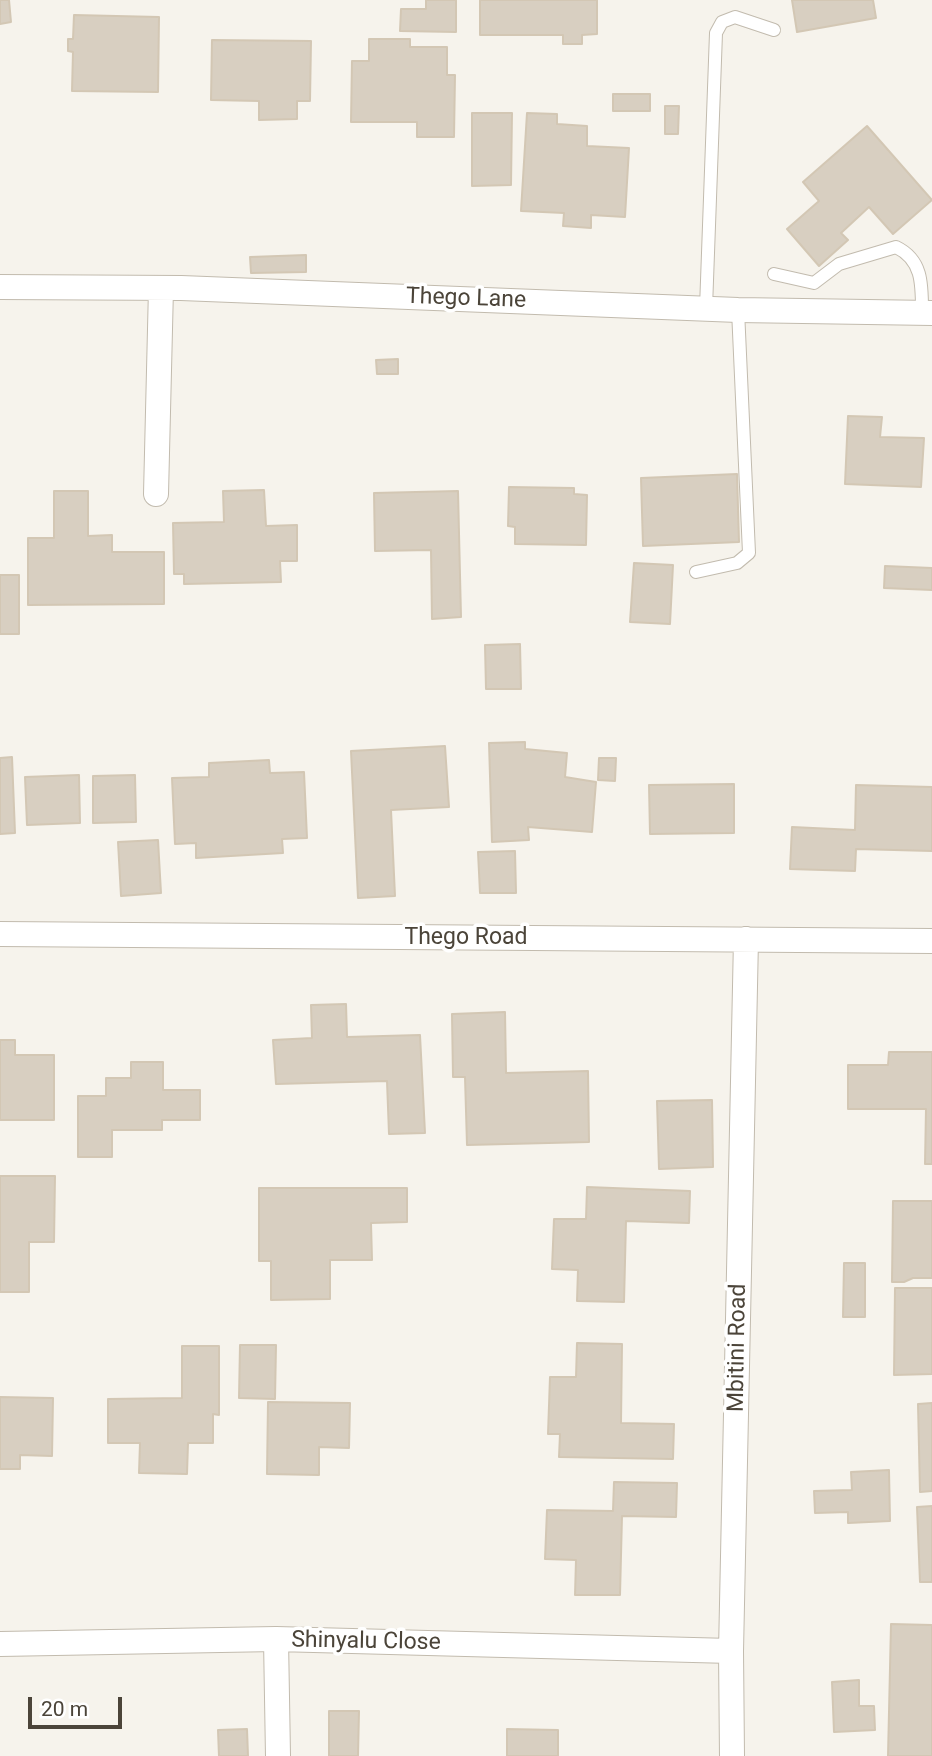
<!DOCTYPE html>
<html>
<head>
<meta charset="utf-8">
<style>
  body { margin:0 }
  #map { position:relative; width:932px; height:1756px; overflow:hidden; background:#f6f3ec; font-family:Roboto,sans-serif }
  canvas { display:block }
  .scale { position:absolute; left:28px; top:1697px; width:94px; height:32px; box-sizing:border-box; border:4px solid #4b4439; border-top:0; padding-left:9px; font-size:21px; line-height:24px; white-space:nowrap; color:#4b4439; -webkit-text-stroke:5px #fff; paint-order:stroke }
</style>
</head>
<body>
<div id="map">
<canvas width="932" height="1756"></canvas>
<div class="scale">20 m</div>
</div>
<script>
const g = document.querySelector('canvas').getContext('2d');
g.lineJoin = 'round';
function paint(path, color) { g.fillStyle = color; g.fill(path, 'evenodd'); }
function stroke(path, color, width, dash) { g.strokeStyle = color; g.lineWidth = width; g.lineCap = dash ? 'butt' : 'round'; g.setLineDash(dash || []); g.stroke(path); }
function drawText(font, color, halo, rows, align = 'center') {
  g.font = font + ' Roboto,sans-serif'; g.lineWidth = 7; g.setLineDash([]); g.textBaseline = 'middle'; g.strokeStyle = halo; g.fillStyle = color; for (const [text, x, y, turn = 0] of rows) {
    g.save(); g.translate(x, y); g.rotate((+turn || 0) * Math.PI / 180); g.textAlign = isNaN(turn) ? turn : align; if (halo) g.strokeText(text, 0, 0); g.fillText(text, 0, 0); g.restore();
  }
}
const building = new Path2D(`
  M0,0H9L11,22L0,24Z
  M426,0H456V32L400,31L401,9H426Z
  M480,0H597V34L582,35V44H563V35H480Z
  M792,0H873L876,18L797,32Z
  M74,15L159,17L158,92L72,91L73,52L68,51V39H73Z
  M369,39H410V47H447V75H455L454,137H417V122H351L352,61H369Z
  M212,40L311,41L310,101H297V119L259,120V101L211,100Z
  M613,94H650V111H613Z
  M665,106H679L678,134H665Z
  M472,113H512L511,185L472,186Z
  M527,113L557,114V124L587,126V146L629,148L625,217L591,215V228L563,226L564,213L521,211Z
  M867,126L932,200L893,234L869,207L841,233L848,240L819,266L787,229L819,201L803,182Z
  M306,255V272L251,273L250,257Z
  M398,359V374H377L376,360Z
  M848,416L882,417L880,437L924,438L921,487L845,484Z
  M737,474L739,542L643,546L641,478Z
  M509,487L574,488V494L587,495L586,545L515,544V527L508,526Z
  M264,490L266,526L297,525V561H280L281,582L184,584V574H174L173,523L224,522L223,491Z
  M54,491H88V536L112,535V552H164V604L28,605V538H54Z
  M458,491L461,617L432,619L431,550L375,551L374,493Z
  M634,563L673,565L670,624L630,622Z
  M885,566L932,568V590L884,588Z
  M0,575H19V634H0Z
  M520,644L521,689H486L485,645Z
  M525,742V749L567,753L565,777L596,782L592,832L528,827L529,840L492,842L489,743Z
  M445,746L449,807L391,810L395,896L358,898L351,751Z
  M12,757L15,833L0,834V758Z
  M599,758H616L615,781L598,780Z
  M269,760L270,773L304,772L307,838L282,839L283,853L196,858V843L175,844L172,778L209,777V763Z
  M79,775L80,823L27,825L25,777Z
  M135,775L136,822L93,823V776Z
  M734,784V833L650,834L649,785Z
  M856,785L932,787V851L856,849L855,871L790,869L792,827L855,830Z
  M158,840L161,893L121,896L118,842Z
  M515,851L516,893H480L478,852Z
  M346,1004L347,1037L420,1035L425,1133L389,1134L387,1081L276,1084L273,1040L312,1038L311,1005Z
  M505,1012L506,1073L588,1071L589,1142L467,1145L465,1077H453L452,1014Z
  M0,1040H15V1055H54V1120H0Z
  M889,1052H932V1164H925L926,1109H848V1065H888Z
  M131,1062H163V1090H200V1120H162V1130H112V1157H78V1096H106V1078H131Z
  M712,1100L713,1167L659,1169L657,1101Z
  M0,1176H55L54,1242H29V1292H0Z
  M587,1187L690,1191L689,1223L626,1221L624,1302L577,1301L578,1270L552,1269L554,1219H586Z
  M259,1188H407V1222L371,1223L372,1260H330V1299L271,1300V1261H259Z
  M893,1201H932V1278H913L904,1282H892Z
  M844,1263H865V1317H843Z
  M895,1288H932V1374L894,1375Z
  M577,1343L622,1344L621,1423L674,1424L673,1459L559,1457L560,1434H548L550,1377H576Z
  M240,1345H276L275,1399L239,1398Z
  M182,1346H219V1415L213,1414V1443H188L187,1474L139,1473L140,1443H108V1399L182,1398Z
  M0,1397L53,1398L52,1456L20,1455V1469H0Z
  M268,1402L350,1403L349,1448L319,1447V1475L267,1474Z
  M932,1403V1491L920,1492L918,1404Z
  M889,1470L890,1521L848,1523V1512L815,1513L814,1491L852,1490L851,1472Z
  M614,1482L677,1483L676,1517L622,1516L620,1595H575L576,1560L545,1559L547,1510L613,1511Z
  M932,1506V1582H920L917,1507Z
  M891,1624L932,1625V1756H888Z
  M859,1680V1706H874L875,1730L834,1732L832,1682Z
  M329,1711H359L358,1756H329Z
  M247,1729L248,1756H219L218,1730Z
  M507,1729L558,1730V1756H507Z`);
const lane = new Path2D(`
  M774,274L814,283L839,264L896,247C923,260 922,285 922,313
  M706,308L716,33L722,22L735,17L774,30
  M696,572L737,563L749,553L738,310`);
const street = new Path2D(`
  M0,287L181,288L738,310L932,313
  M156,494L161,288
  M0,934L932,941
  M276,1639L278,1756
  M0,1644L276,1639L731,1651
  M732,1756L731,1651L746,939`);
const streetNames = [
  ["Thego Lane",466,299,2],
  ["Thego Road",466,938],
  ["Mbitini Road",738,1348,-89],
  ["Shinyalu Close",366,1642,1]
];
paint(building, '#d8cfc1');
stroke(building, '#d3c7b4', 2);
stroke(lane, '#c2bbae', 14);
stroke(street, '#c2bbae', 26);
stroke(lane, '#fff', 12);
stroke(street, '#fff', 24);
drawText('23px', '#4b4439', '#fff', streetNames);
</script>
</body>
</html>
